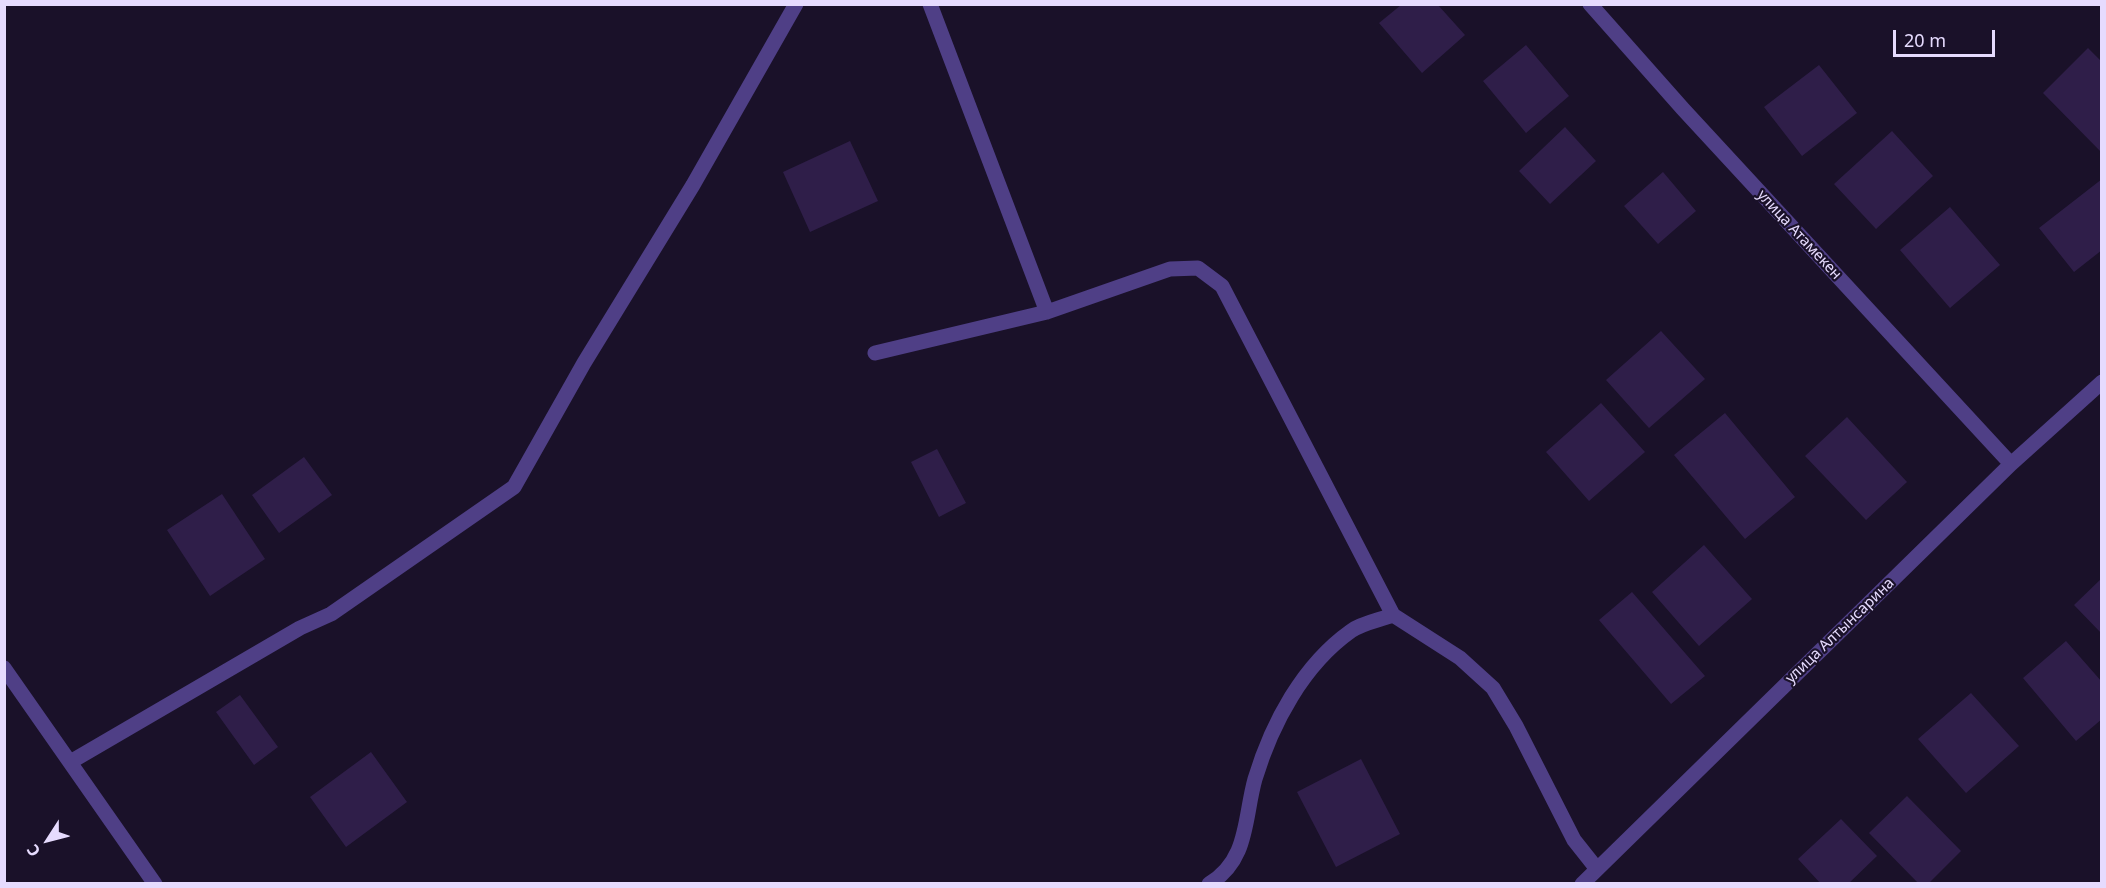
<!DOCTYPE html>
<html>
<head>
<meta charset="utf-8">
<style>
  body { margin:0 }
  #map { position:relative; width:2106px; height:888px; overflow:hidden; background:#1a1129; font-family:"Noto Sans",sans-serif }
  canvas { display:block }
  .frame { position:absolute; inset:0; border:6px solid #e6dbfe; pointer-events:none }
  .north { position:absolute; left:18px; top:810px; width:60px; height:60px; -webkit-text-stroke:4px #1a1129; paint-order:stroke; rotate:234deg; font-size:16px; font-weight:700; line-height:24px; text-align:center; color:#e6dbfe }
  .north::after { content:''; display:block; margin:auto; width:21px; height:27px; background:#e6dbfe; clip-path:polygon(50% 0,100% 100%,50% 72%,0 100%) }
  .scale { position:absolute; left:1893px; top:30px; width:102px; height:27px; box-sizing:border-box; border:3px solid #e6dbfe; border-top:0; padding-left:8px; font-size:18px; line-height:21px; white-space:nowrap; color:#e6dbfe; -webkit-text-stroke:4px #1a1129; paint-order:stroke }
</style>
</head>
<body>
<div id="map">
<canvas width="2106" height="888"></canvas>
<div class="frame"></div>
<div class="north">С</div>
<div class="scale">20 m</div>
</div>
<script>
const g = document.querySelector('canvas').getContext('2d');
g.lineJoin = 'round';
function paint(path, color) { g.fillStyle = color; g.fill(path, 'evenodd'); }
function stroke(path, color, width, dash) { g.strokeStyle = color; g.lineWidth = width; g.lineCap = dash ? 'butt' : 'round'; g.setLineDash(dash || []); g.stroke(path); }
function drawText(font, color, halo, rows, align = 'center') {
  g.font = font + ' "Noto Sans",sans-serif'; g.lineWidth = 4.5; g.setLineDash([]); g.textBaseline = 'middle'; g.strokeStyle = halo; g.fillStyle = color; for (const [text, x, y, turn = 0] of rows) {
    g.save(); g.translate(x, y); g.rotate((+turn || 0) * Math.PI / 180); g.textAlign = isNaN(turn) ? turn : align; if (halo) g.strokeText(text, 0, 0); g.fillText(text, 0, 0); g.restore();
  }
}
const building = new Path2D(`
  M1401,5H1438L1465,35L1422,73L1379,23Z
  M1526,45L1569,96L1526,133L1483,81Z
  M2088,48L2102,62V153L2043,93Z
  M1819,65L1857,113L1802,156L1764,107Z
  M1565,127L1596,161L1550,204L1519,171Z
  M1892,131L1933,176L1876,229L1834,184Z
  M850,141L878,201L810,232L783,172Z
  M1663,172L1696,211L1658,244L1624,206Z
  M2102,179V250L2074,272L2039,228Z
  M1950,207L2000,265L1950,308L1900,250Z
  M1661,331L1705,379L1649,428L1606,380Z
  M1601,403L1645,452L1589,501L1546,452Z
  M1725,413L1795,497L1745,539L1674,455Z
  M1847,417L1907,482L1866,520L1805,456Z
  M937,449L966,503L939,517L911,462Z
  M304,457L332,495L279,533L252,495Z
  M222,494L265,559L210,596L167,530Z
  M1704,545L1752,599L1699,646L1652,592Z
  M2102,578V634L2074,605Z
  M1632,592L1705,676L1671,704L1599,620Z
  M2066,641L2102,682V719L2076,741L2023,678Z
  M1971,693L2019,746L1966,793L1918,739Z
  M240,695L278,747L254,765L216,712Z
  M371,752L407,802L346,847L310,797Z
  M1361,759L1400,834L1336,867L1297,792Z
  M1907,796L1961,851L1928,884H1919L1869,833Z
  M1841,819L1877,856L1848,884H1821L1798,859Z`);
const minor = new Path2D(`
  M930,4L1047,312
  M1590,4L1683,109L2011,464
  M875,353L1047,312L1170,269L1198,268L1222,286L1393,615
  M4,668L155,884
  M72,761L300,628L331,614L514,487L584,363L693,185L796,4
  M1209,884C1249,860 1244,818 1255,779C1272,723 1303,665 1351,631C1362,623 1380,620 1393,615L1460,658L1493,688L1516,726L1574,840L1597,869
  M1582,884L2011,464L2102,382`);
const streetNames = [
  ["улица Атамекен",1799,235,47],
  ["улица Алтынсарина",1840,631,-44]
];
paint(building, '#2f1e49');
stroke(minor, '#4f3f86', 15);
drawText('15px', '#e6dbfe', '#1a1129', streetNames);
</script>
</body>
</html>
